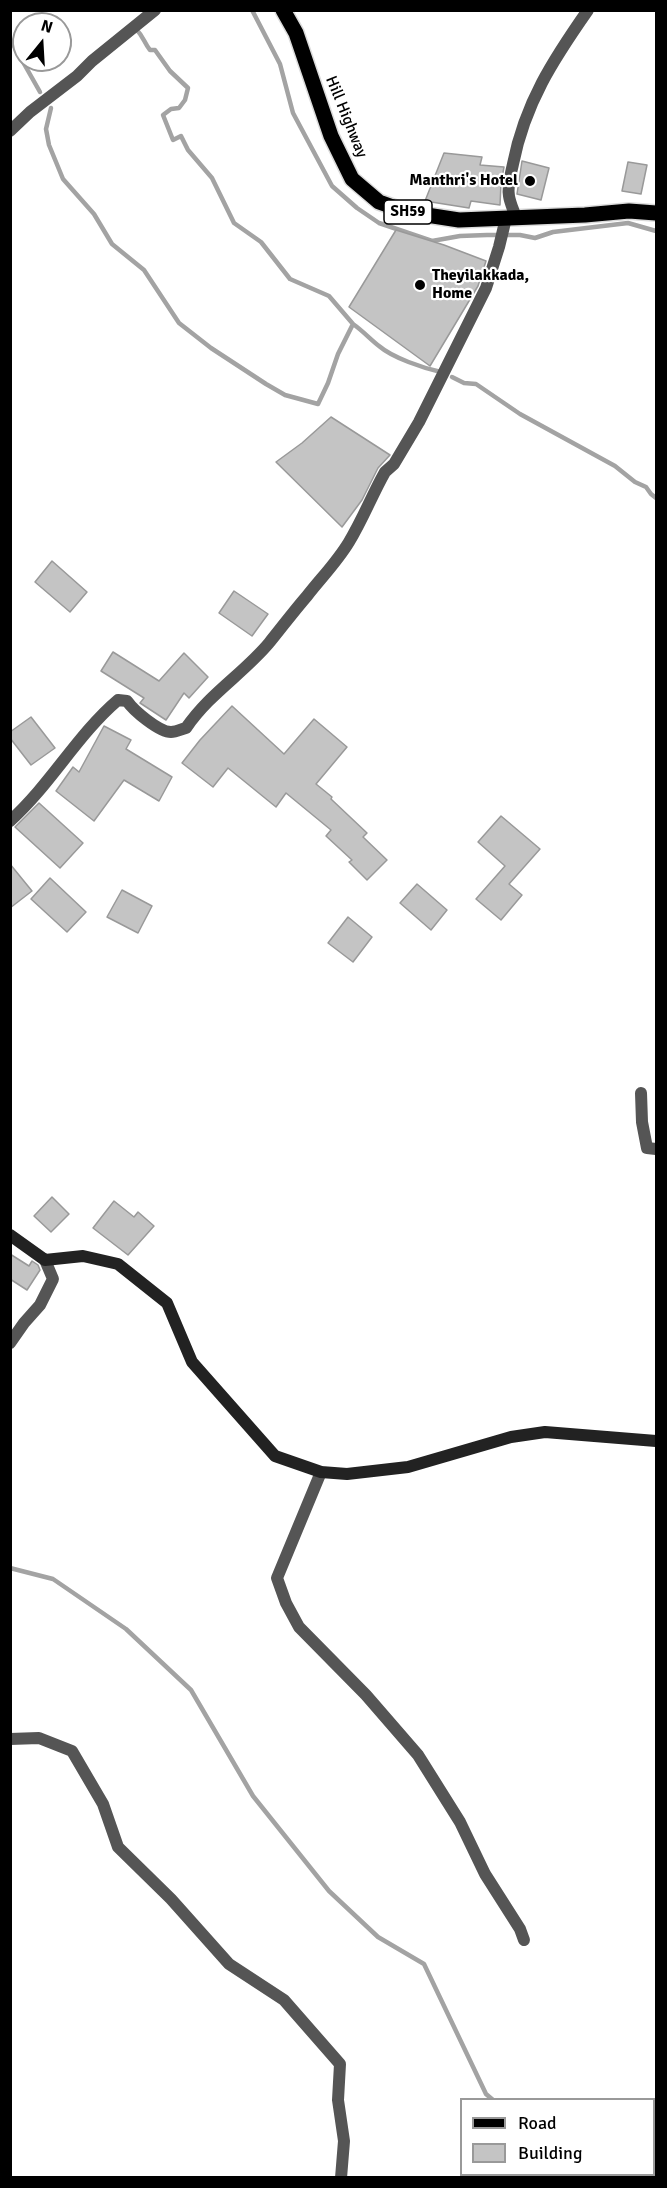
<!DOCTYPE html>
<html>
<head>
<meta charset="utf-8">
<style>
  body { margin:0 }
  #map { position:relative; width:667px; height:2188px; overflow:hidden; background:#fff; font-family:Signika,sans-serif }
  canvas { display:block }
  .frame { position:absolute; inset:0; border:12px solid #000; pointer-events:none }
  .legend { position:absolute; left:460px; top:2098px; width:195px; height:78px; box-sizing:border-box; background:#fff; border:2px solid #999; margin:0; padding:8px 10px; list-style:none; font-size:18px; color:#000 }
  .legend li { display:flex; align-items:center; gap:12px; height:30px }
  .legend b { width:30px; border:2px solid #999 }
  .north { position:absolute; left:12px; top:12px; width:60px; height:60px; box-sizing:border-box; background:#fff; border:2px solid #999; border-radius:50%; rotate:18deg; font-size:16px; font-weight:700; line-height:24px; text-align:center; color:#000 }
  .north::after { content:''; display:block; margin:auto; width:21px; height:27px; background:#000; clip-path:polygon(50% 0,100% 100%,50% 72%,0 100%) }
</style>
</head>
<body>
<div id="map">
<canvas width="667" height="2188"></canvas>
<div class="frame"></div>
<ul class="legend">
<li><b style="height:8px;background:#000"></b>Road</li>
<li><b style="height:16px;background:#c4c4c4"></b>Building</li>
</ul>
<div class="north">N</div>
</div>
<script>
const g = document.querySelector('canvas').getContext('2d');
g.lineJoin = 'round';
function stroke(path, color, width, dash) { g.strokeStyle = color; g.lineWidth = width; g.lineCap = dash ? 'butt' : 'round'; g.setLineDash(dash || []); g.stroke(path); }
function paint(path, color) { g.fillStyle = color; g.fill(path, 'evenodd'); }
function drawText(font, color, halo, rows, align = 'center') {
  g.font = font + ' Signika,sans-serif'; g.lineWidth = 4.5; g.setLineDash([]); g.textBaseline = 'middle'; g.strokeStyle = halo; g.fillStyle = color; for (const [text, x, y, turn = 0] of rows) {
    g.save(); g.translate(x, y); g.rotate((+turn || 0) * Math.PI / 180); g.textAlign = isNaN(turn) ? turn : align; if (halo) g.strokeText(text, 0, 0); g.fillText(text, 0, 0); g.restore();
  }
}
const stream = new Path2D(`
  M252,10L280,64L293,113L332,186L357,208L379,223L432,241L460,236L487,235H520L535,238L553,232L628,223L656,231
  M136,29C144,37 144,43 150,50H155L170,71L188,88L185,100L179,108L171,109L163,115L173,140L181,136L188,150L212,178L234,223L261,242L290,279L329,296L353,324
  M10,39L40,92
  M51,108L46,129L49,145L63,179L94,214L112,244L144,270L179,323L211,348L266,384L285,395L318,404L328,383L338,354L353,324C363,331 370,339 379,346C393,358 423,368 441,372
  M452,377L464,383L476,384L520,414L615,466L635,482L646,487L651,494L656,498
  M10,1568L53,1579L126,1629L191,1690L253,1796L329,1891L378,1937L424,1964L486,2094L493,2100
  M654,2148L656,2149`);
const building = new Path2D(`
  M444,153L482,157L480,165L504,167L501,183L500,205L471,201L469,208L425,201Z
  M522,161L549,168L541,200L517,194Z
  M628,162L647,165L641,194L622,191Z
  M396,230L444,245L486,261L478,286L430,366L349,307Z
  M331,417L390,455L378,468L362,500L342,527L276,462L302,443Z
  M52,561L87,592L70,612L35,582Z
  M234,591L268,614L252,636L219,613Z
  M113,652L159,681L184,653L208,677L189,698L184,693L166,720L140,703L144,698L101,671Z
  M232,706L284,754L314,719L347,747L316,784L332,797L331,799L367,833L363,837L387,860L367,880L349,862L352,860L326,836L331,830L286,793L276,807L228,768L213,787L182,763L200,740Z
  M31,717L55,748L31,765L10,738V732Z
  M104,726L131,740L126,749L172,777L159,801L124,780L94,821L56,791L73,767L79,772Z
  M39,803L83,843L60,868L15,827Z
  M501,816L540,849L509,884L522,895L501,920L476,899L505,866L478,842Z
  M10,864L32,891L10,908Z
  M50,878L86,912L67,932L31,899Z
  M417,884L447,910L431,930L400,903Z
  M122,890L152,906L138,933L107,917Z
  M348,917L372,937L353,962L328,943Z
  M52,1197L69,1214L51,1232L34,1216Z
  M114,1201L134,1217L138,1212L154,1226L128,1255L93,1228Z
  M10,1254L29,1266L32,1261L38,1265L40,1270L27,1290L10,1279Z`);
const street = new Path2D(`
  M10,131L30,112L77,76L92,61L155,10
  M516,218C514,211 510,203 509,196C507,185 511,174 513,164C525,103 553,60 588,10
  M10,821C51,784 77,735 118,700L127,701C134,711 159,732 171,732C176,732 182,729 186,728C210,693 243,674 269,643C282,627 294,611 307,596C321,578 337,562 349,542C363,519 372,495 385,472L394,464L419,422L486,288L499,247L506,218
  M641,1093L642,1122L647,1148L656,1149
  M10,1343L24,1323L40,1305L53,1279L45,1260
  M321,1472L277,1578L286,1603L299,1627L366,1695L418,1755L460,1822L485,1874L520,1929L524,1940
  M10,1739L39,1738L72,1751L103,1804L118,1847L171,1899L229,1964L284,2000L340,2064L338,2100L344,2141L341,2178`);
const secondary = new Path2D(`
  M10,1235L45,1260L83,1256L118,1264L167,1303L192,1362L275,1456L321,1472L347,1474L408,1467L511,1437L545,1432L656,1441`);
const primary = new Path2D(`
  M283,10L296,33L331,136L352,179L379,202L407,212L459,220L585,215L629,211L656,213`);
const markers = [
  [530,181,6,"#000"],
  [420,285,6,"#000"]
];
const shields = [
  [408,212,48]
];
const shieldNames = [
  ["SH59",408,212]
];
const streetNames = [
  ["Hill Highway",346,117,68]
];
const poiNames = [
  ["Manthri's Hotel",518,181],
  ["Theyilakkada,",432,276,"left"],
  ["Home",432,294,"left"]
];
stroke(stream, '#a3a3a3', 4.5);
paint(building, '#c4c4c4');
stroke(building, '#999', 1.5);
stroke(primary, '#dbdbdb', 18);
stroke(street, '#555', 12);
stroke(secondary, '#222', 12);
stroke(primary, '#000', 15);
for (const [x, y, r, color] of markers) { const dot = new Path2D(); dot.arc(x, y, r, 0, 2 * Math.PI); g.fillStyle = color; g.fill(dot); stroke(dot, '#fff', 2); }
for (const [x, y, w] of shields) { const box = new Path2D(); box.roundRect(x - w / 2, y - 12, w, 24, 4.5); g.fillStyle = '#fff'; g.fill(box); stroke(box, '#000', 1.5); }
drawText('bold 15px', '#000', null, shieldNames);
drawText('16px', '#000', '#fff', streetNames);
drawText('bold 16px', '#000', '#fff', poiNames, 'right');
</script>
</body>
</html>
